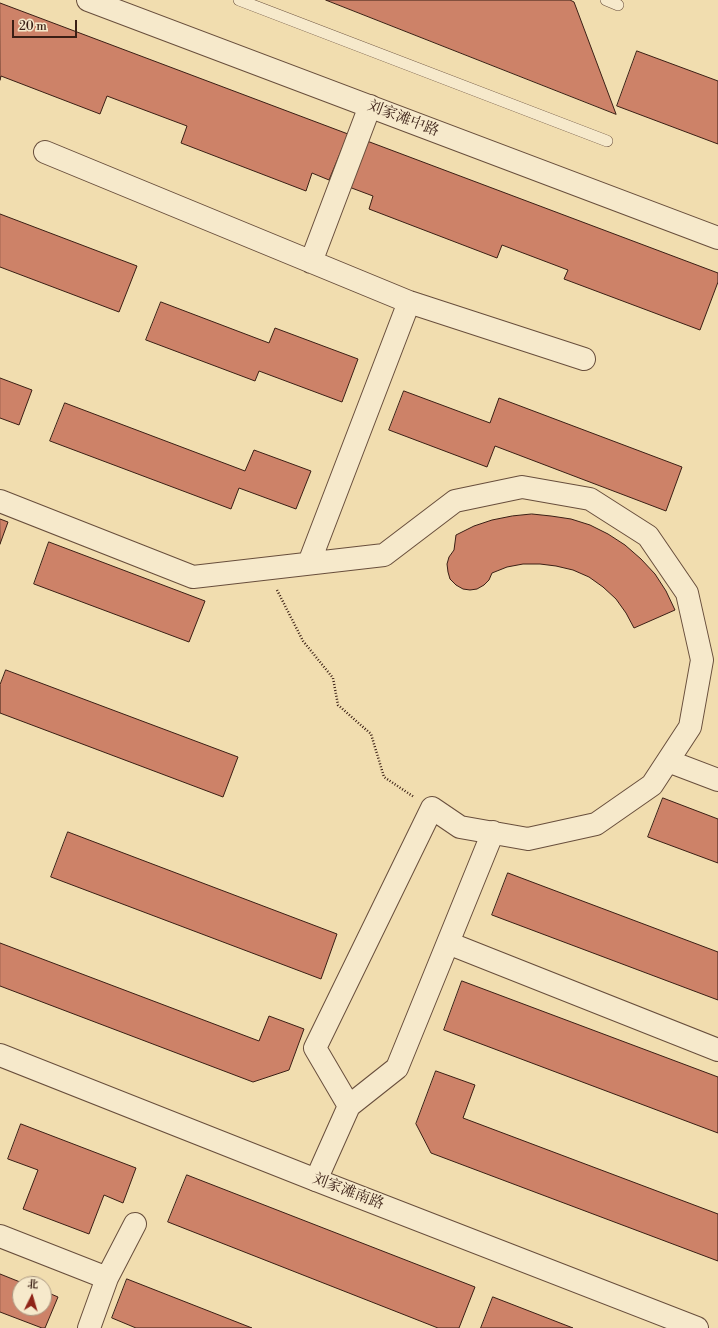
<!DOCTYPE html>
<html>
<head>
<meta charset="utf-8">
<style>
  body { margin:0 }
  #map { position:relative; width:718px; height:1328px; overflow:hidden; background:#f1ddaf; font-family:"Libre Bodoni","Noto Serif SC",serif }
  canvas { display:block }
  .north { position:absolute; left:12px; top:1276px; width:40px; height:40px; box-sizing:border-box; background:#f6e9cb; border:1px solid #ab9882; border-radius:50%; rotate:5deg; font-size:11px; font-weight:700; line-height:16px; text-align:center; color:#3a1f15 }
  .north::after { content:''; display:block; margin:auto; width:14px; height:18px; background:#8f2418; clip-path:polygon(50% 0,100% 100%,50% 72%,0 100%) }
  .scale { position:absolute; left:12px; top:20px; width:65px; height:18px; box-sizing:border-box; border:2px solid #3a1f15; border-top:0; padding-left:5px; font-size:12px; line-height:14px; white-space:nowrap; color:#3a1f15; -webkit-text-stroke:3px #f6e9cb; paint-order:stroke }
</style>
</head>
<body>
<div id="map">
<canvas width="718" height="1328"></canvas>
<div class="north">北</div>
<div class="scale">20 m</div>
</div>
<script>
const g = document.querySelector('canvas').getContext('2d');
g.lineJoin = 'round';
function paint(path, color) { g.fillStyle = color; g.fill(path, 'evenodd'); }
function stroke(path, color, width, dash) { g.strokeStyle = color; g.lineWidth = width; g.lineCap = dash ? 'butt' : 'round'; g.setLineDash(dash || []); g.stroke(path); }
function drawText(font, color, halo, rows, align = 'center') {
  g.font = font + ' "Libre Bodoni","Noto Serif SC",serif'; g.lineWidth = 3; g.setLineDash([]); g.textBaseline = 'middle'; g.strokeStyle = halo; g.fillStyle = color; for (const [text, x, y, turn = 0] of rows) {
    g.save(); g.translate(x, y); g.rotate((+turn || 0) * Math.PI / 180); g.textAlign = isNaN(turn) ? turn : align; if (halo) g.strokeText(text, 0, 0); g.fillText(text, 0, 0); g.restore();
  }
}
const building = new Path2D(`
  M326,0H570L574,2L616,114Z
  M0,3L348,134L329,180L312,173L306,191L181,143L187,126L107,96L100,114L1,76L0,80Z
  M637,51L718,81V144L617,106Z
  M367,141L718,273V282L700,330L564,279L568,270L502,245L497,258L369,209L373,196L349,187Z
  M0,214L137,266L119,312L0,267Z
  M161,302L269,343L275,328L358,359L342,402L259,371L255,381L146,340Z
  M0,378L32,390L19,425L0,418Z
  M404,391L490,423L499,398L682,467L666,511L495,446L487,467L389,430Z
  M65,403L245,471L254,450L311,471L296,509L239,488L231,509L50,441Z
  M532,514L551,516L571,519L590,525L608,534L625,545L641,559L655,574L666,591L675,610L634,628L626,613L616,599L603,587L589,577L573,570L556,566L540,564H523L507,567L492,573L489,580L484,585L477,589L470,590L463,589L456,585L450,579L448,572L447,564L449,557L454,550L456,535L474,526L492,520L512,516Z
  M0,519L8,522L0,544Z
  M49,542L205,601L189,642L34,584Z
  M6,670L238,757L223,797L0,713V685Z
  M663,798L718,819V863L648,837Z
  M68,832L337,934L321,979L51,877Z
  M508,873L718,952V1000L492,915Z
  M0,943L259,1041L269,1016L304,1029L289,1070L253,1082L0,986Z
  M462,981L718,1077V1133L444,1030Z
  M436,1071L475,1085L463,1118L718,1214V1261L431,1153L416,1124Z
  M21,1124L136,1168L123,1203L104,1195L89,1234L23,1209L38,1170L8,1159Z
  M187,1175L475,1287L459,1328H438L168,1222Z
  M0,1274L25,1284H20V1308H44V1291L58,1297L45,1328H42L0,1312Z
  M127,1279L252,1328H136L112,1318Z
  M493,1297L573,1328H481Z`);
const path = new Path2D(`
  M277,590L303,641L333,678L338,705L371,734L384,777L414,797`);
const service = new Path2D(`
  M239,0L607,141
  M606,0L618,5`);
const minor = new Path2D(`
  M45,152L409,302L584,359
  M311,262L370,106
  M0,501L193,577L384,555L455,501L522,487L590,499L648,536L687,593L702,660L690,727L652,785L596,824L528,839L460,827L432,808L315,1048L349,1106L316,1180
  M309,563L409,302
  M668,761L718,780
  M448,943L718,1050
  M349,1106L397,1068L493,832
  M0,1236L107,1278
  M89,1328L107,1278L135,1224`);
const tertiary = new Path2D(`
  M88,0L718,238
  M0,1055L316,1180L697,1328`);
const streetNames = [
  ["刘家滩中路",403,119,21],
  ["刘家滩南路",348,1192,21]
];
paint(building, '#cd8268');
stroke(building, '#3a1f15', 1);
stroke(service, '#684e3c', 12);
stroke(minor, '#684e3c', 24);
stroke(tertiary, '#684e3c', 24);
stroke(path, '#3a1f15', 2.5, [1, 2]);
stroke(service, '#f6e9cb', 11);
stroke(minor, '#f6e9cb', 22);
stroke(tertiary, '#f6e9cb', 22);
drawText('15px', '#3a1f15', '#f6e9cb', streetNames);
</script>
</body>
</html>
